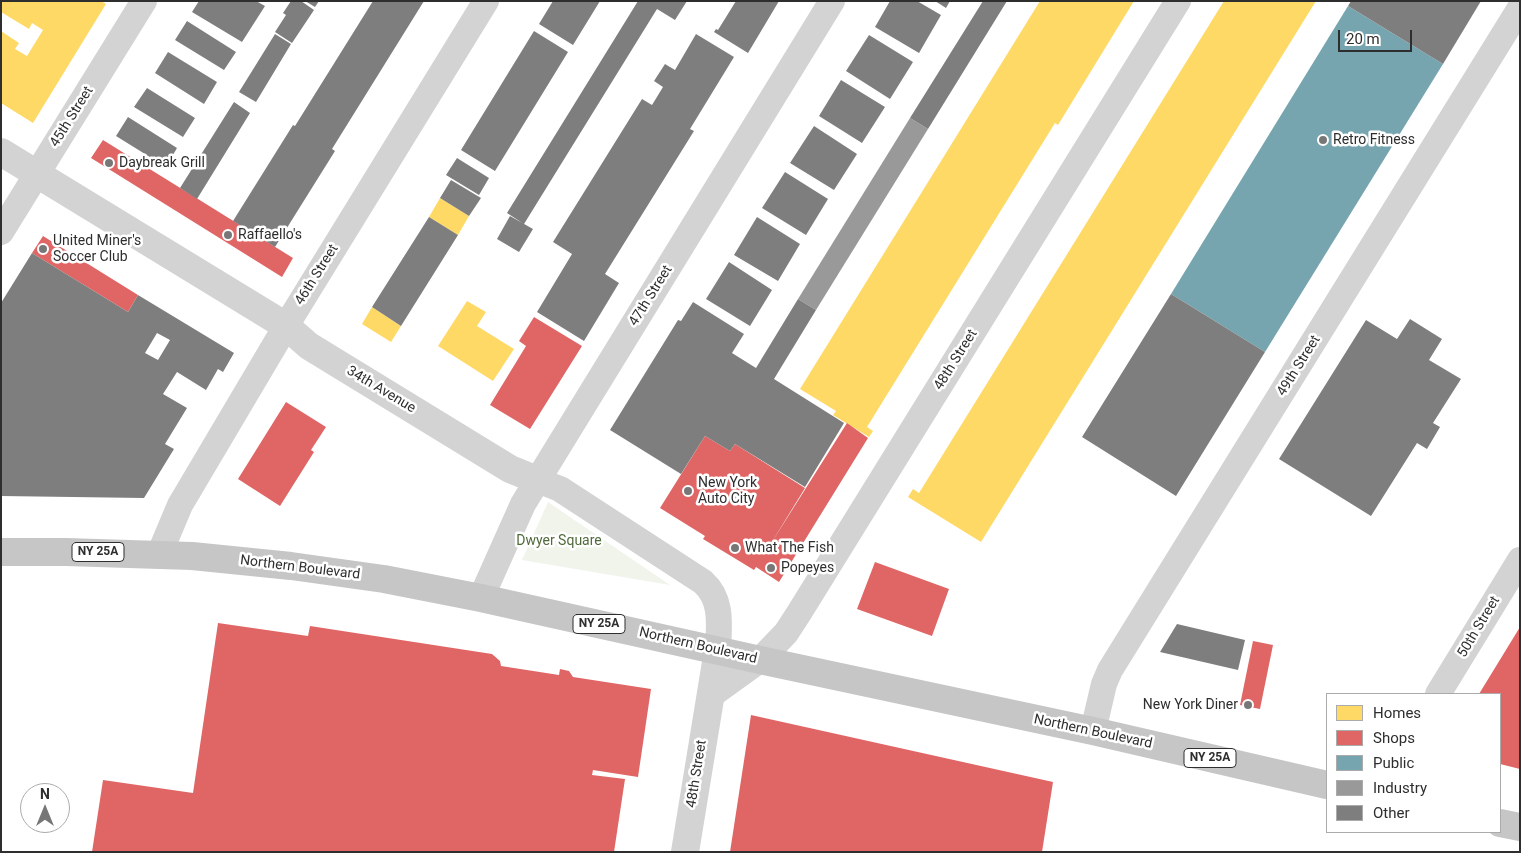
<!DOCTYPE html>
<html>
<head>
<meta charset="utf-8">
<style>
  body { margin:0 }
  #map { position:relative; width:1521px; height:853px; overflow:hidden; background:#fff; font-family:Roboto,sans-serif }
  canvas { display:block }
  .frame { position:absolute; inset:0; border:2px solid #2e2e2e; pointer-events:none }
  .legend { position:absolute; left:1326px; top:693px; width:175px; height:140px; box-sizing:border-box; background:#fff; border:1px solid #ababab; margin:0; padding:6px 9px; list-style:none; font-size:15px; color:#2e2e2e }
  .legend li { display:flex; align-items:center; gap:10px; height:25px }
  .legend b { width:25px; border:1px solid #ababab }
  .north { position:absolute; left:20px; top:783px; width:50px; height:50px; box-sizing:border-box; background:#fff; border:1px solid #ababab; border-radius:50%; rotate:0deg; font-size:14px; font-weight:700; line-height:20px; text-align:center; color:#2e2e2e }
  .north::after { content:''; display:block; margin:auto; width:18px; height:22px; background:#777; clip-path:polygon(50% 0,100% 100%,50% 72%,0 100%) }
  .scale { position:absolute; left:1338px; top:30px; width:74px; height:22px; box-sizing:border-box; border:2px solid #2e2e2e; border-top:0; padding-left:6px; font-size:15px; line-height:18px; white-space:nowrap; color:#2e2e2e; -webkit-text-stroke:4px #fff; paint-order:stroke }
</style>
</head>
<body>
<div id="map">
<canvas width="1521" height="853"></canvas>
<div class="frame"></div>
<ul class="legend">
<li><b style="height:14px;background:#ffd966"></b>Homes</li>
<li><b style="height:14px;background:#e06666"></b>Shops</li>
<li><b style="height:14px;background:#76a5af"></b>Public</li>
<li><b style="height:14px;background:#999"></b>Industry</li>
<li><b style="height:14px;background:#7e7e7e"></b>Other</li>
</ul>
<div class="north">N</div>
<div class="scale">20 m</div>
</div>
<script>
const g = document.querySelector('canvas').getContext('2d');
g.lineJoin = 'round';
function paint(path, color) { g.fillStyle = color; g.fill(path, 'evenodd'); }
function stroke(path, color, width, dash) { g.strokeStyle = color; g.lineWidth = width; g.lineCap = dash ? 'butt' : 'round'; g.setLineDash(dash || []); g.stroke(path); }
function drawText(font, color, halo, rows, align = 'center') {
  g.font = font + ' Roboto,sans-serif'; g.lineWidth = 5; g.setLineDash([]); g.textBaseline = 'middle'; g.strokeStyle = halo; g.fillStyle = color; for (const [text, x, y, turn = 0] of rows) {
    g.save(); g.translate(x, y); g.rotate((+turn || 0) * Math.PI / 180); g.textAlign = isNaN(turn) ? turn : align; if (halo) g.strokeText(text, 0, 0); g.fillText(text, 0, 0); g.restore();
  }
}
const green = new Path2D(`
  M548,502L670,585L522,560Z`);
const homes = new Path2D(`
  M1,1H101L106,4L33,123L1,103V31L19,43L15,49L27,56L43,30L32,23L29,29L1,12Z
  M1040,1H1134L1058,125L1055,123L867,427L873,431L869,437L833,415L836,411L800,389Z
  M1224,1H1316L981,542L908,497L913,489L919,493Z
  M440,198L469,216L458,235L429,217Z
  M467,301L486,312L477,326L514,349L493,381L438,346Z
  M372,307L401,326L391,342L362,324Z`);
const shops = new Path2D(`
  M103,140L293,258L282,277L91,158Z
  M43,236L138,295L128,312L32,253Z
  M534,317L582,346L530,429L490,405L526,346L519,341Z
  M286,402L326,427L311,450L314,452L280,506L238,479Z
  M847,423L868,438L779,582L756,567L754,570L703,539L705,536L660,508L705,436L730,451L735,444L805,488L770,545Z
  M875,562L949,589L932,636L857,609Z
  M218,623L308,636L310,626L492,654L500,661L501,666L559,675L560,669L569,671L573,677L651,689L638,777L593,770L592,775L625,779L614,852H92L103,780L193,793Z
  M1520,627V769L1500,764V694H1479Z
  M1253,641L1273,645L1260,709L1240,705Z
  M751,715L1053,782L1042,852H730Z`);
const public = new Path2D(`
  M1348,6L1443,64L1265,352L1171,294Z`);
const industry = new Path2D(`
  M910,118L928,129L816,310L798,299Z`);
const building = new Path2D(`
  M199,1H256L265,6L242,42L192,12Z
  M291,1H301L314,10L292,43L275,32L286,15L283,13Z
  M305,1H319L315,7Z
  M373,1H424L332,149L335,151L275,247L233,221L293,125L295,126Z
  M553,1H600L573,45L539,24Z
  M638,1H687L675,20L657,9L524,224L507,213Z
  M736,1H779L748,53L714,32L716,29L718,30Z
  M890,1H917L941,15L919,53L875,27Z
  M935,1H950L946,8Z
  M983,1H1007L928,129L910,118Z
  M1351,1H1481L1443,64L1348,6Z
  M187,21L236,52L224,70L175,40Z
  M534,31L568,52L495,171L461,150Z
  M275,34L291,44L256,102L239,92Z
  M696,34L734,57L690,129L694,131L605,274L619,283L584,341L537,312L572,254L553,242L642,99L652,105L663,87L654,81L665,64L675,70Z
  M869,35L913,62L890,99L846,71Z
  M168,52L217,82L204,104L155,73Z
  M841,80L885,107L862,143L819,116Z
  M147,88L195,118L183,137L134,107Z
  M234,102L250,113L197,199L180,188Z
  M128,117L177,148L166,167L116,136Z
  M814,126L857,154L834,190L790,163Z
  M457,158L489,178L479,195L446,175Z
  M785,172L828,199L806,235L762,208Z
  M451,180L481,198L469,216L440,198Z
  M510,216L533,229L519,252L497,239Z
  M429,217L458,235L401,326L372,307Z
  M757,217L800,244L778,281L734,255Z
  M32,253L128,312L138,295L234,353L223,372L218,369L206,390L177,372L163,394L187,408L165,444L174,449L144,498L1,496V303ZM157,333L170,340L158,360L145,353Z
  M729,262L772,290L750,326L706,299Z
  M1171,294L1265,352L1176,496L1082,437Z
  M798,299L816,310L774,379L844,423L805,487L735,444L730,451L705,436L681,474L610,430L678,320L681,321L693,302L744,334L732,353L756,368Z
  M1410,319L1442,339L1429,360L1461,379L1433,423L1440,427L1427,449L1417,443L1371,516L1279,459L1366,320L1397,339Z
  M1177,624L1245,640L1238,670L1160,652Z`);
const minor = new Path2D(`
  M1,232L144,1
  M537,480L560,489L703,582C723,600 719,625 718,650
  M159,555L180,505L286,326L486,1
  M481,598L523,504L832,1
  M1438,694L1520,560
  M710,696L760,660L786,633L799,613L1178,1
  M1093,731L1104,684L1110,670L1520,8`);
const tertiary = new Path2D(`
  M1,152L286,326L309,346L510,469L537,480
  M685,852L718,650`);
const primary = new Path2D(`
  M1,552H66L192,556L291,566L384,579L481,598L760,660L1093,731L1327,785
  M1500,823L1520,827`);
const markers = [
  [1323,140,5,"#777"],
  [109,163,5,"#777"],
  [228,235,5,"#777"],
  [43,249,5,"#777"],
  [688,491,5,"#777"],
  [735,548,5,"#777"],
  [771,568,5,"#777"],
  [1248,705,5,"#777"]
];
const shields = [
  [98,552,52],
  [599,624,52],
  [1210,758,52]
];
const shieldNames = [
  ["NY 25A",98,552],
  ["NY 25A",599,624],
  ["NY 25A",1210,758]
];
const streetNames = [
  ["45th Street",72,117,-58],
  ["46th Street",317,275,-58],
  ["47th Street",651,296,-58],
  ["48th Street",956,360,-58],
  ["49th Street",1299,366,-58],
  ["34th Avenue",381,390,31],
  ["Northern Boulevard",300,568,7],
  ["50th Street",1479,627,-59],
  ["Northern Boulevard",698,646,13],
  ["Northern Boulevard",1093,732,12],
  ["48th Street",697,774,-81]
];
const poiNames = [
  ["Retro Fitness",1333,140],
  ["Daybreak Grill",119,163],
  ["Raffaello's",238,235],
  ["United Miner's",53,241],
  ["Soccer Club",53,257],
  ["New York",698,483],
  ["Auto City",698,499],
  ["What The Fish",745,548],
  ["Popeyes",781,568],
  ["New York Diner",1238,705,"right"]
];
const parkNames = [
  ["Dwyer Square",559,541]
];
paint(green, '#f0f4eb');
paint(homes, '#ffd966');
paint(shops, '#e06666');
paint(public, '#76a5af');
paint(industry, '#999');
paint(building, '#7e7e7e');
stroke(minor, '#d3d3d3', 26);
stroke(tertiary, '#d3d3d3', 28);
stroke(primary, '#c6c6c6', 28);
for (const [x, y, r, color] of markers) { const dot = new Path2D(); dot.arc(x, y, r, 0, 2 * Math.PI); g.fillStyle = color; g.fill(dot); stroke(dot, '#fff', 2); }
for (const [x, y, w] of shields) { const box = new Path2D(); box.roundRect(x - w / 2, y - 9.5, w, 19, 4); g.fillStyle = '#fff'; g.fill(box); stroke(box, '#2e2e2e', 1); }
drawText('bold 12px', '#2e2e2e', null, shieldNames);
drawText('14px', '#2e2e2e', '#fff', streetNames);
drawText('14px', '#2e2e2e', '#fff', poiNames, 'left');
drawText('14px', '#516a3b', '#fff', parkNames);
</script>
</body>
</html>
